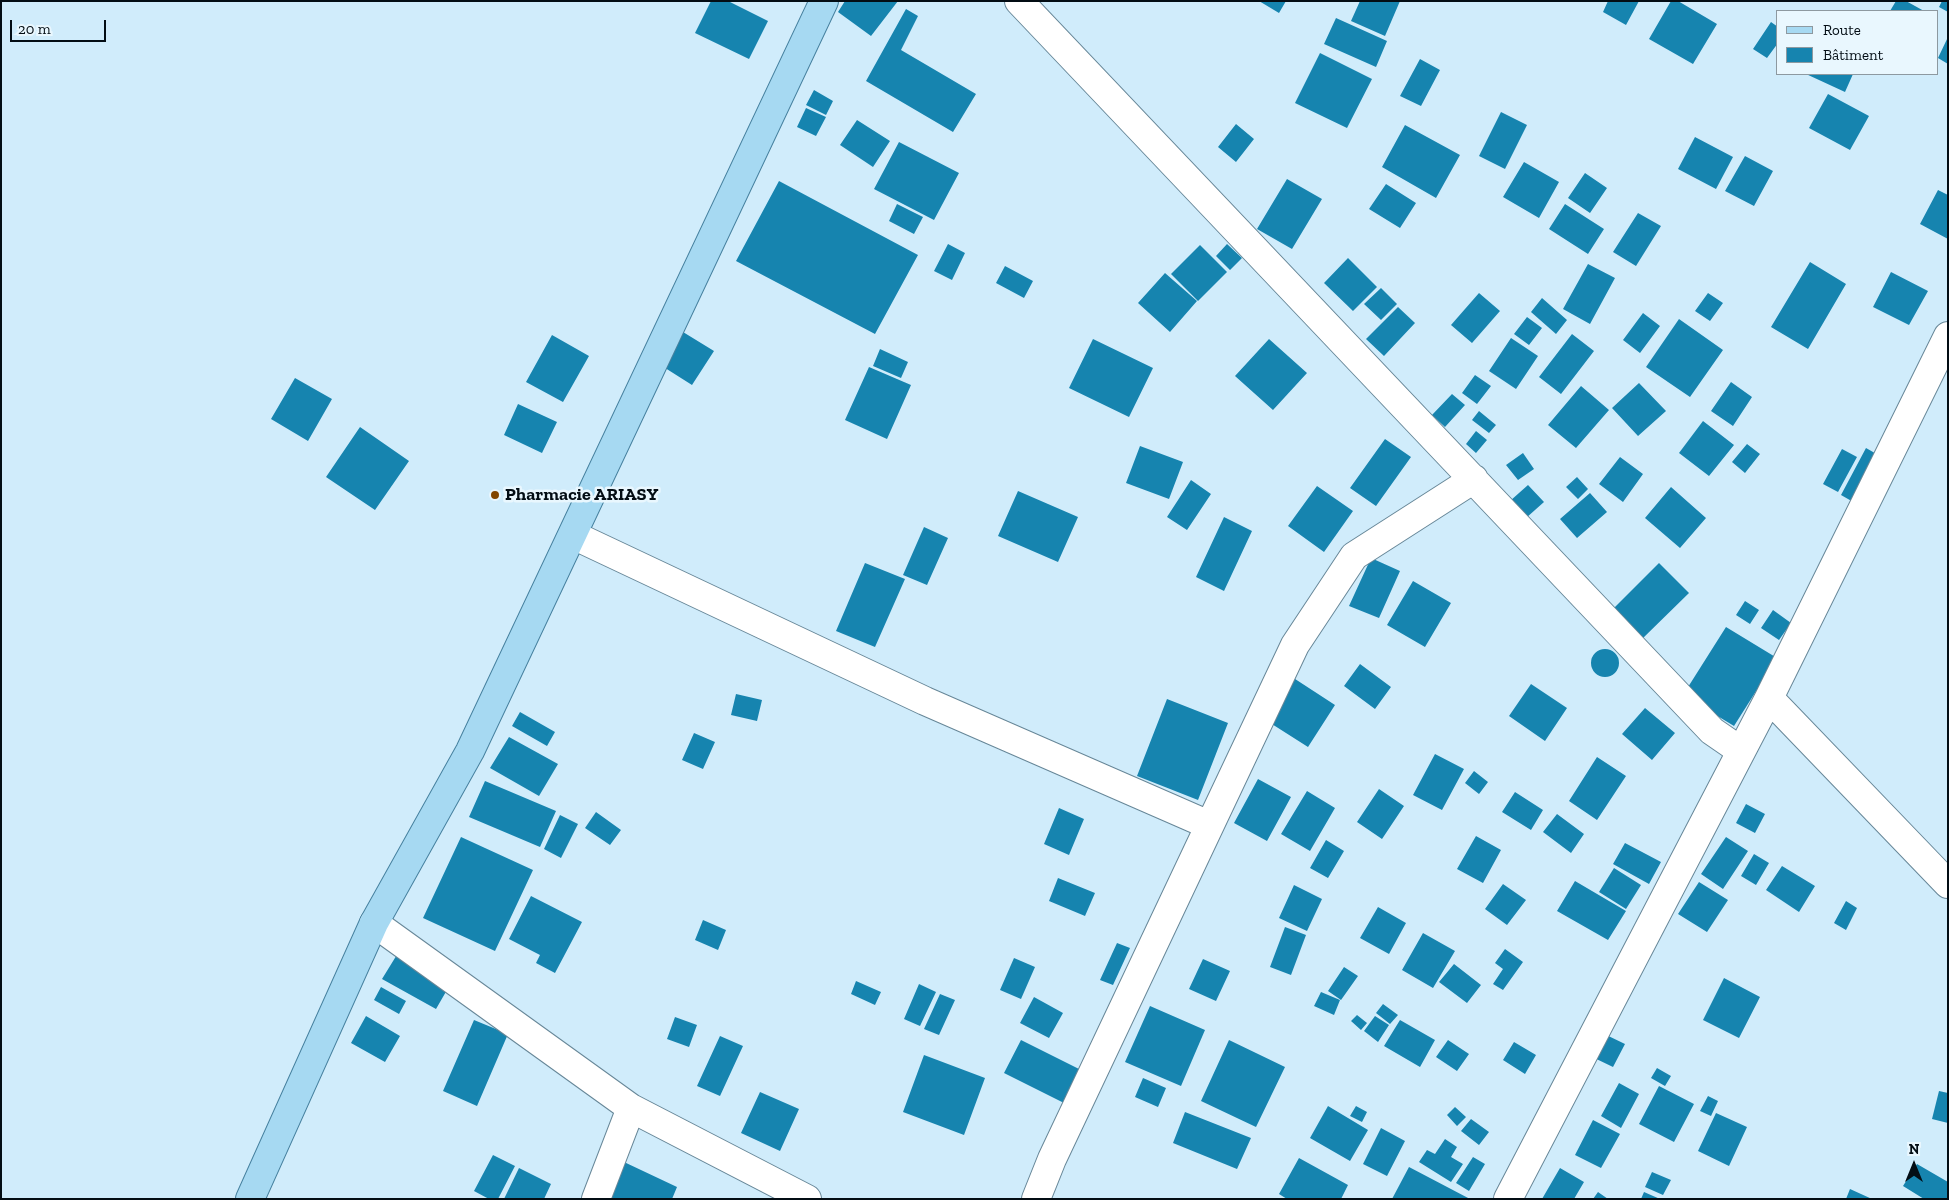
<!DOCTYPE html>
<html>
<head>
<meta charset="utf-8">
<style>
  body { margin:0 }
  #map { position:relative; width:1949px; height:1200px; overflow:hidden; background:#d0ecfb; font-family:"Zilla Slab",serif }
  canvas { display:block }
  .frame { position:absolute; inset:0; border:2px solid #030d14; pointer-events:none }
  .legend { position:absolute; left:1776px; top:10px; width:162px; height:65px; box-sizing:border-box; background:#e9f7fe; border:1px solid #8d99a0; margin:0; padding:6px 9px; list-style:none; font-size:15px; color:#030d14 }
  .legend li { display:flex; align-items:center; gap:10px; height:25px }
  .legend b { width:25px; border:1px solid #8d99a0 }
  .north { position:absolute; left:1889px; top:1140px; width:50px; height:50px; -webkit-text-stroke:4px #e9f7fe; paint-order:stroke; rotate:0deg; font-size:14px; font-weight:700; line-height:20px; text-align:center; color:#030d14 }
  .north::after { content:''; display:block; margin:auto; width:18px; height:22px; background:#030d14; clip-path:polygon(50% 0,100% 100%,50% 72%,0 100%) }
  .scale { position:absolute; left:10px; top:20px; width:96px; height:22px; box-sizing:border-box; border:2px solid #030d14; border-top:0; padding-left:6px; font-size:15px; line-height:18px; white-space:nowrap; color:#030d14; -webkit-text-stroke:4px #e9f7fe; paint-order:stroke }
</style>
</head>
<body>
<div id="map">
<canvas width="1949" height="1200"></canvas>
<div class="frame"></div>
<ul class="legend">
<li><b style="height:6px;background:#a6d9f2"></b>Route</li>
<li><b style="height:14px;background:#1684af"></b>Bâtiment</li>
</ul>
<div class="north">N</div>
<div class="scale">20 m</div>
</div>
<script>
const g = document.querySelector('canvas').getContext('2d');
g.lineJoin = 'round';
function paint(path, color) { g.fillStyle = color; g.fill(path, 'evenodd'); }
function stroke(path, color, width, dash) { g.strokeStyle = color; g.lineWidth = width; g.lineCap = dash ? 'butt' : 'round'; g.setLineDash(dash || []); g.stroke(path); }
function drawText(font, color, halo, rows, align = 'center') {
  g.font = font + ' "Zilla Slab",serif'; g.lineWidth = 5; g.setLineDash([]); g.textBaseline = 'middle'; g.strokeStyle = halo; g.fillStyle = color; for (const [text, x, y, turn = 0] of rows) {
    g.save(); g.translate(x, y); g.rotate((+turn || 0) * Math.PI / 180); g.textAlign = isNaN(turn) ? turn : align; if (halo) g.strokeText(text, 0, 0); g.fillText(text, 0, 0); g.restore();
  }
}
const building = new Path2D(`
  M711,1H728L768,21L749,59L695,33Z
  M845,1H898L871,36L838,12Z
  M1259,1H1286L1279,13Z
  M1360,1H1400L1385,36L1351,21Z
  M1608,1H1639L1626,25L1603,12Z
  M1671,1H1678L1717,24L1693,64L1649,39Z
  M1896,1H1906L1924,11H1890Z
  M1942,1H1948V12L1939,7Z
  M906,9L918,16L901,50L976,94L953,132L866,81Z
  M1336,18L1387,41L1376,67L1324,44Z
  M1771,22L1778,27V43L1767,58L1753,49Z
  M1948,37V64L1938,58Z
  M1320,53L1372,79L1347,128L1295,103Z
  M1420,59L1440,70L1421,106L1400,96Z
  M1806,74H1853L1845,92Z
  M814,90L833,101L826,115L806,105Z
  M1828,94L1869,116L1850,150L1809,128Z
  M806,108L826,117L816,136L797,127Z
  M1501,112L1527,125L1505,169L1479,156Z
  M857,120L890,141L873,167L840,145Z
  M1236,124L1254,139L1236,162L1218,147Z
  M1405,125L1460,155L1436,198L1382,167Z
  M1695,137L1733,157L1716,189L1678,169Z
  M899,142L959,173L934,220L874,189Z
  M1745,156L1773,171L1754,206L1725,191Z
  M1524,162L1559,182L1539,218L1503,197Z
  M1585,173L1607,188L1590,213L1568,198Z
  M1287,179L1322,199L1292,249L1257,229Z
  M779,181L918,255L875,334L736,261Z
  M1386,184L1416,203L1400,228L1369,209Z
  M1938,190L1948,195V239L1920,224Z
  M897,204L923,217L914,234L889,221Z
  M1565,204L1604,229L1588,254L1549,229Z
  M1638,213L1661,226L1636,266L1613,252Z
  M948,244L965,253L952,280L934,271Z
  M1227,244L1242,258L1230,270L1216,256Z
  M1200,245L1227,272L1198,301L1171,274Z
  M1348,258L1377,287L1353,311L1324,283Z
  M1810,262L1846,284L1808,349L1771,327Z
  M1588,264L1615,278L1590,324L1563,309Z
  M1005,266L1033,281L1024,298L996,283Z
  M1891,272L1928,291L1909,325L1873,307Z
  M1165,273L1197,301L1170,332L1138,303Z
  M1381,288L1397,304L1381,320L1364,304Z
  M1479,293L1500,311L1472,343L1451,325Z
  M1708,293L1723,303L1710,321L1695,311Z
  M1542,298L1567,320L1556,334L1531,312Z
  M1398,307L1415,323L1384,356L1366,339Z
  M1643,313L1660,326L1640,353L1623,340Z
  M1527,317L1542,328L1529,345L1514,334Z
  M1679,319L1723,350L1690,397L1646,367Z
  M683,332L714,351L692,385L662,366Z
  M1572,334L1594,351L1561,394L1539,377Z
  M552,335L589,356L563,402L526,382Z
  M1511,338L1538,356L1516,389L1489,371Z
  M1093,339L1153,368L1129,417L1069,388Z
  M1269,339L1307,373L1273,410L1235,376Z
  M880,349L908,362L901,378L873,366Z
  M869,367L911,385L887,439L845,420Z
  M1475,375L1491,386L1477,404L1462,393Z
  M295,378L332,399L308,441L271,419Z
  M1731,382L1752,397L1733,426L1711,411Z
  M1639,383L1666,411L1638,436L1612,408Z
  M1581,386L1609,410L1576,448L1548,425Z
  M1452,394L1465,405L1445,427L1432,415Z
  M518,404L557,422L542,453L504,435Z
  M1479,411L1496,425L1489,433L1472,420Z
  M1703,421L1734,445L1709,476L1679,453Z
  M360,427L409,461L375,510L326,477Z
  M1476,431L1487,440L1476,453L1466,444Z
  M1385,439L1411,457L1376,506L1350,488Z
  M1747,444L1760,454L1745,473L1732,462Z
  M1140,446L1183,462L1169,499L1126,483Z
  M1866,448L1880,456L1855,503L1841,495Z
  M1842,449L1857,457L1838,492L1823,484Z
  M1523,453L1534,469L1518,480L1506,465Z
  M1620,457L1643,474L1623,502L1599,484Z
  M1577,477L1588,489L1578,499L1566,487Z
  M1191,480L1211,494L1187,530L1167,517Z
  M1528,485L1544,502L1526,518L1510,501Z
  M1317,486L1353,511L1324,552L1288,526Z
  M1671,487L1706,518L1680,548L1645,518Z
  M1018,491L1078,517L1058,562L998,536Z
  M1590,493L1607,512L1577,538L1560,519Z
  M1224,517L1252,531L1224,591L1196,577Z
  M924,527L948,538L927,585L903,575Z
  M1371,558L1400,571L1379,618L1349,606Z
  M865,563L905,579L875,647L836,631Z
  M1659,563L1689,593L1641,640L1612,610Z
  M1413,581L1451,603L1425,647L1387,625Z
  M1745,601L1759,610L1750,624L1736,615Z
  M1773,610L1791,623L1779,640L1761,628Z
  M1726,627L1777,658L1734,726L1683,695Z
  M1591 663a14 14 0 1 1 28 0a14 14 0 1 1-28 0Z
  M1360,664L1391,687L1375,709L1344,686Z
  M1292,677L1335,705L1308,747L1264,719Z
  M1531,684L1567,708L1545,741L1509,716Z
  M736,694L762,700L757,721L731,715Z
  M1167,699L1228,723L1198,800L1137,776Z
  M1645,708L1675,733L1652,760L1622,734Z
  M520,712L555,732L547,746L512,726Z
  M694,733L715,742L703,769L682,760Z
  M509,737L558,764L539,796L490,768Z
  M1435,754L1464,769L1442,810L1413,795Z
  M1597,757L1626,776L1597,820L1569,801Z
  M1474,771L1488,782L1479,794L1465,783Z
  M1258,779L1291,797L1267,841L1234,823Z
  M485,781L556,811L540,847L469,817Z
  M1379,789L1404,806L1382,839L1357,822Z
  M1307,791L1335,808L1310,851L1281,834Z
  M1515,792L1543,810L1531,830L1502,812Z
  M1746,804L1765,814L1755,833L1736,823Z
  M1059,808L1084,819L1069,855L1044,844Z
  M596,812L621,830L610,845L585,828Z
  M1557,814L1584,834L1571,853L1543,832Z
  M560,815L578,824L561,858L544,849Z
  M1476,836L1501,850L1483,883L1457,869Z
  M461,837L533,870L495,951L423,918Z
  M1726,837L1748,851L1723,889L1701,874Z
  M1326,840L1344,851L1328,878L1310,868Z
  M1625,843L1661,862L1649,884L1613,864Z
  M1754,854L1769,863L1756,885L1741,876Z
  M1782,866L1815,886L1799,912L1766,890Z
  M1614,868L1641,885L1626,909L1599,892Z
  M1058,878L1095,893L1085,916L1049,901Z
  M1575,881L1626,911L1608,940L1557,911Z
  M1699,882L1728,900L1707,932L1678,914Z
  M1503,884L1526,900L1507,925L1485,909Z
  M1294,885L1322,899L1307,931L1279,918Z
  M531,896L582,922L555,973L536,963L540,955L509,939Z
  M1846,901L1857,908L1846,930L1834,923Z
  M1378,907L1406,923L1389,954L1360,938Z
  M703,920L726,930L718,950L695,940Z
  M1285,927L1306,935L1291,975L1270,967Z
  M1423,933L1455,951L1433,988L1402,970Z
  M1117,943L1130,948L1113,985L1100,980Z
  M1505,949L1523,962L1503,990L1493,984L1503,969L1495,963Z
  M398,953L451,983L436,1009L382,979Z
  M1014,958L1035,967L1021,999L1000,990Z
  M1203,959L1230,971L1216,1001L1189,989Z
  M1454,964L1481,985L1467,1003L1439,982Z
  M1344,967L1358,976L1341,1000L1328,991Z
  M1724,978L1760,997L1739,1038L1703,1020Z
  M856,981L881,992L875,1005L851,994Z
  M919,984L936,992L920,1026L904,1019Z
  M381,987L406,1001L399,1014L374,1000Z
  M1321,992L1340,1000L1334,1015L1314,1006Z
  M940,994L955,1000L939,1035L924,1029Z
  M1034,997L1063,1013L1049,1038L1020,1023Z
  M1383,1004L1398,1015L1390,1024L1376,1013Z
  M1150,1006L1205,1030L1181,1086L1125,1062Z
  M1357,1015L1367,1023L1361,1030L1351,1021Z
  M366,1016L400,1036L385,1062L351,1043Z
  M1375,1016L1389,1025L1378,1042L1364,1031Z
  M675,1017L697,1025L689,1047L667,1039Z
  M474,1020L508,1034L477,1106L443,1091Z
  M1400,1020L1435,1040L1420,1067L1384,1046Z
  M1598,1031L1625,1044L1613,1067L1586,1054Z
  M720,1036L743,1046L720,1096L697,1086Z
  M1021,1040L1081,1070L1064,1103L1004,1073Z
  M1229,1040L1285,1067L1256,1127L1201,1101Z
  M1448,1040L1469,1054L1457,1071L1436,1057Z
  M1514,1042L1536,1055L1525,1074L1503,1060Z
  M924,1055L985,1078L964,1135L903,1112Z
  M1657,1068L1671,1076L1665,1086L1651,1078Z
  M1143,1078L1166,1088L1158,1107L1135,1097Z
  M1619,1083L1639,1094L1621,1128L1601,1116Z
  M1659,1086L1694,1104L1674,1142L1639,1124Z
  M1939,1091L1948,1093V1123L1932,1119Z
  M760,1092L799,1109L780,1151L741,1133Z
  M1708,1096L1718,1101L1711,1116L1700,1111Z
  M1328,1106L1368,1130L1350,1161L1310,1138Z
  M1356,1106L1367,1112L1362,1122L1350,1116Z
  M1455,1107L1466,1117L1457,1126L1447,1115Z
  M1185,1112L1251,1138L1237,1169L1173,1143Z
  M1716,1113L1747,1127L1729,1166L1698,1151Z
  M1471,1119L1489,1132L1479,1145L1461,1131Z
  M1593,1120L1620,1134L1601,1168L1575,1155Z
  M1381,1128L1405,1141L1387,1176L1363,1164Z
  M1445,1139L1457,1147L1451,1157L1463,1164L1451,1182L1419,1162L1427,1150L1435,1154Z
  M493,1155L515,1166L498,1199H489L474,1191Z
  M1473,1157L1485,1164L1469,1191L1456,1183Z
  M1299,1158L1348,1185L1341,1199H1287L1279,1194Z
  M624,1162L677,1187L672,1199H608Z
  M1917,1164L1948,1182V1199H1924L1903,1186Z
  M1409,1167L1470,1199H1392Z
  M519,1168L551,1184L544,1199H504Z
  M1560,1168L1584,1182L1574,1199H1542Z
  M1652,1172L1671,1180L1663,1195L1645,1187Z
  M1850,1189L1872,1199H1846Z
  M1598,1192L1608,1199H1593Z
  M1644,1192L1660,1199H1641Z`);
const minor = new Path2D(`
  M1019,1L1712,731L1741,751
  M573,535L925,701L1209,825
  M1769,698L1948,884
  M374,923L631,1108L807,1199
  M596,1199L631,1108
  M1036,1199L1052,1159L1295,645L1354,556L1474,479
  M1508,1199L1769,698L1948,336`);
const primary = new Path2D(`
  M250,1199L374,923L470,751L824,1`);
const markers = [
  [495,495,5,"#824600"]
];
const poiNames = [
  ["Pharmacie ARIASY",505,495]
];
paint(building, '#1684af');
stroke(minor, '#678798', 30);
stroke(primary, '#46819f', 30);
stroke(minor, '#fff', 28);
stroke(primary, '#a6d9f2', 28);
for (const [x, y, r, color] of markers) { const dot = new Path2D(); dot.arc(x, y, r, 0, 2 * Math.PI); g.fillStyle = color; g.fill(dot); stroke(dot, '#e9f7fe', 2); }
drawText('bold 18px', '#030d14', '#e9f7fe', poiNames, 'left');
</script>
</body>
</html>
